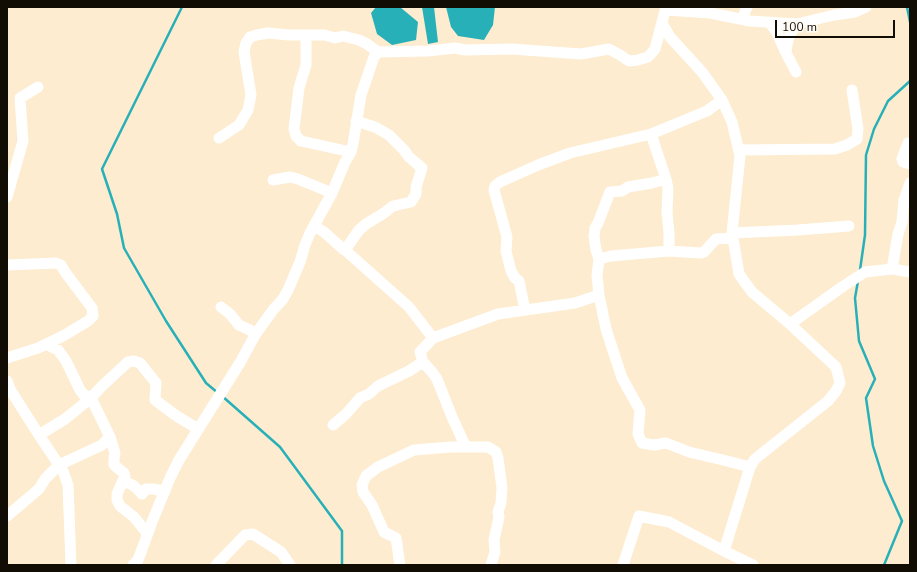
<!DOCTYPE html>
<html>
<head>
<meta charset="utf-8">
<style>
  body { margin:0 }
  #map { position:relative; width:917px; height:572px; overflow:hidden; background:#fdeccf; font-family:"Nunito Sans",sans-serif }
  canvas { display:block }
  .frame { position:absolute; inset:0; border:8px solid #120d04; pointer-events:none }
  .scale { position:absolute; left:775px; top:20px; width:120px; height:18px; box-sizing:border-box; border:2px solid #120d04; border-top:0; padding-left:5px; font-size:12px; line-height:14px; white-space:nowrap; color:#120d04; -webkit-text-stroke:3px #fffbf5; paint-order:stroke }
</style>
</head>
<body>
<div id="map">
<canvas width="917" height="572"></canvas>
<div class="frame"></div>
<div class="scale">100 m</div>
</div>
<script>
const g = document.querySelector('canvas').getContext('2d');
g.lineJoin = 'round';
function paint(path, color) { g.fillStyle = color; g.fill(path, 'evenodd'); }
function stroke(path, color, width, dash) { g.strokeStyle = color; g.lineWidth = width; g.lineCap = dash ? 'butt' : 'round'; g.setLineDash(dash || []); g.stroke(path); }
const water = new Path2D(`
  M376,7H400L418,22L416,40L392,45L377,34L371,13Z
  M422,7H434L438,42L428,44Z
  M446,7H495L493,25L484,40L458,36L451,27Z`);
const stream = new Path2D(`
  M182,7L102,169L117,214L124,248L166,321L206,383L218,393
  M907,7L910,22
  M860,270L865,235L866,155L874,129L888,101L910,81
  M858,281L855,298L859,341L875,379L866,398L873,446L884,481L902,521L884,565
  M222,396L280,447L342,531V565`);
const minor = new Path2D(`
  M666,10L710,13L750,21L797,24L834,15L855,12L866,7
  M742,19L747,7
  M769,22L776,31L786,53L796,72
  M662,23L670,37L702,72L722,100L732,122L740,156L732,233L733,238L739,274L752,292L790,324L836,367L840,383L836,391L828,401L755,459L750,467L724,551
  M306,35V65L299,88L294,129L296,136L301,141L351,152
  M786,53C787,40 789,35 797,24
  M651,134L666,179L668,189L667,212L669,233V251
  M219,138L239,125L248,110L251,95L244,52L246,43L250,37L257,35L268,33L289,35H325L335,38L343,36L359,40L367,44L378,52L428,51L455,48L465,50L512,49L581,54L609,49L620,55L629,61L638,60L648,57L655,49L666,7
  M908,143L902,159L903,162L910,164
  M739,150L835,149L847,145L857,139L858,129L852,90
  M273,180L290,177L298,179L332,193
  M7,197L23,141L20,98L38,87
  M314,226L324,232L343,249L345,250L409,307L433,338
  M732,233L798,230L849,226
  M733,238L716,239L704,252L701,253L669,251L611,256L599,259L597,275L599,295L606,329L622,378L640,410L638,434L642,443L654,445L666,443L689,452L727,461L750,467
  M345,250L359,230L366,224L384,213L393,206L411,202L416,194V187L422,168L409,157L404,150L389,135L375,127L356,121
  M599,259L596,250L594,237L595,228L598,223L610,192L622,191L628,187L652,183L666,179
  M7,265L56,263L61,265L65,272L92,308L93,316L88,321L63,336L38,348L7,358
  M892,269L898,234L902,222L904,200L910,183
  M221,307L230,314L239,325L250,330L255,335
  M525,310L519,281L515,278L511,271L506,251L507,237L494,190L495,186L500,182L538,165L570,153L651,134L707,111L722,100
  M790,324L842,287L865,272L892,269L910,272
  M46,344L58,350L66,361L80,390L83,394L91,398L110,437L115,453L114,459V465L124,473L125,476L117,494V500L120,506L134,517L147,533
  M7,381L11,391L39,435L63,471L68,485L71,565
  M333,425L346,414L360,398L369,394L378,386L409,371L423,362
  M39,435L65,419L91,398L102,386L128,362L134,361L140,363L156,383L155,400L178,417L180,418L198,429
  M467,447L464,443L452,417L437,379L432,372L423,362L420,352L433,338L498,314L575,303L599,295
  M122,483C131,481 136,488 142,494L146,489H153L165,491
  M7,516L39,489L45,479L59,465L102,445L110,437
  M133,565L138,560L152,522L170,478L179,460L241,361L255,335L273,310L283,299L288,290L300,262L305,245L310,233L332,193L345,162L351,152L353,144L361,95L374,57L378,52
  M216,565L245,535L253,534L281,552L290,565
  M400,565L396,538L384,532L372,505L363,492L362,485L366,476L378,467L414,450L451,447H488L496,452L498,458L502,488L501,503L498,512L499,517L494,540L495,552L491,565
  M623,565L639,516L669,522L724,551L753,565`);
paint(water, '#28b0b9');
stroke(stream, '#28b0b9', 2.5);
stroke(minor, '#fff', 11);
</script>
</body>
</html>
